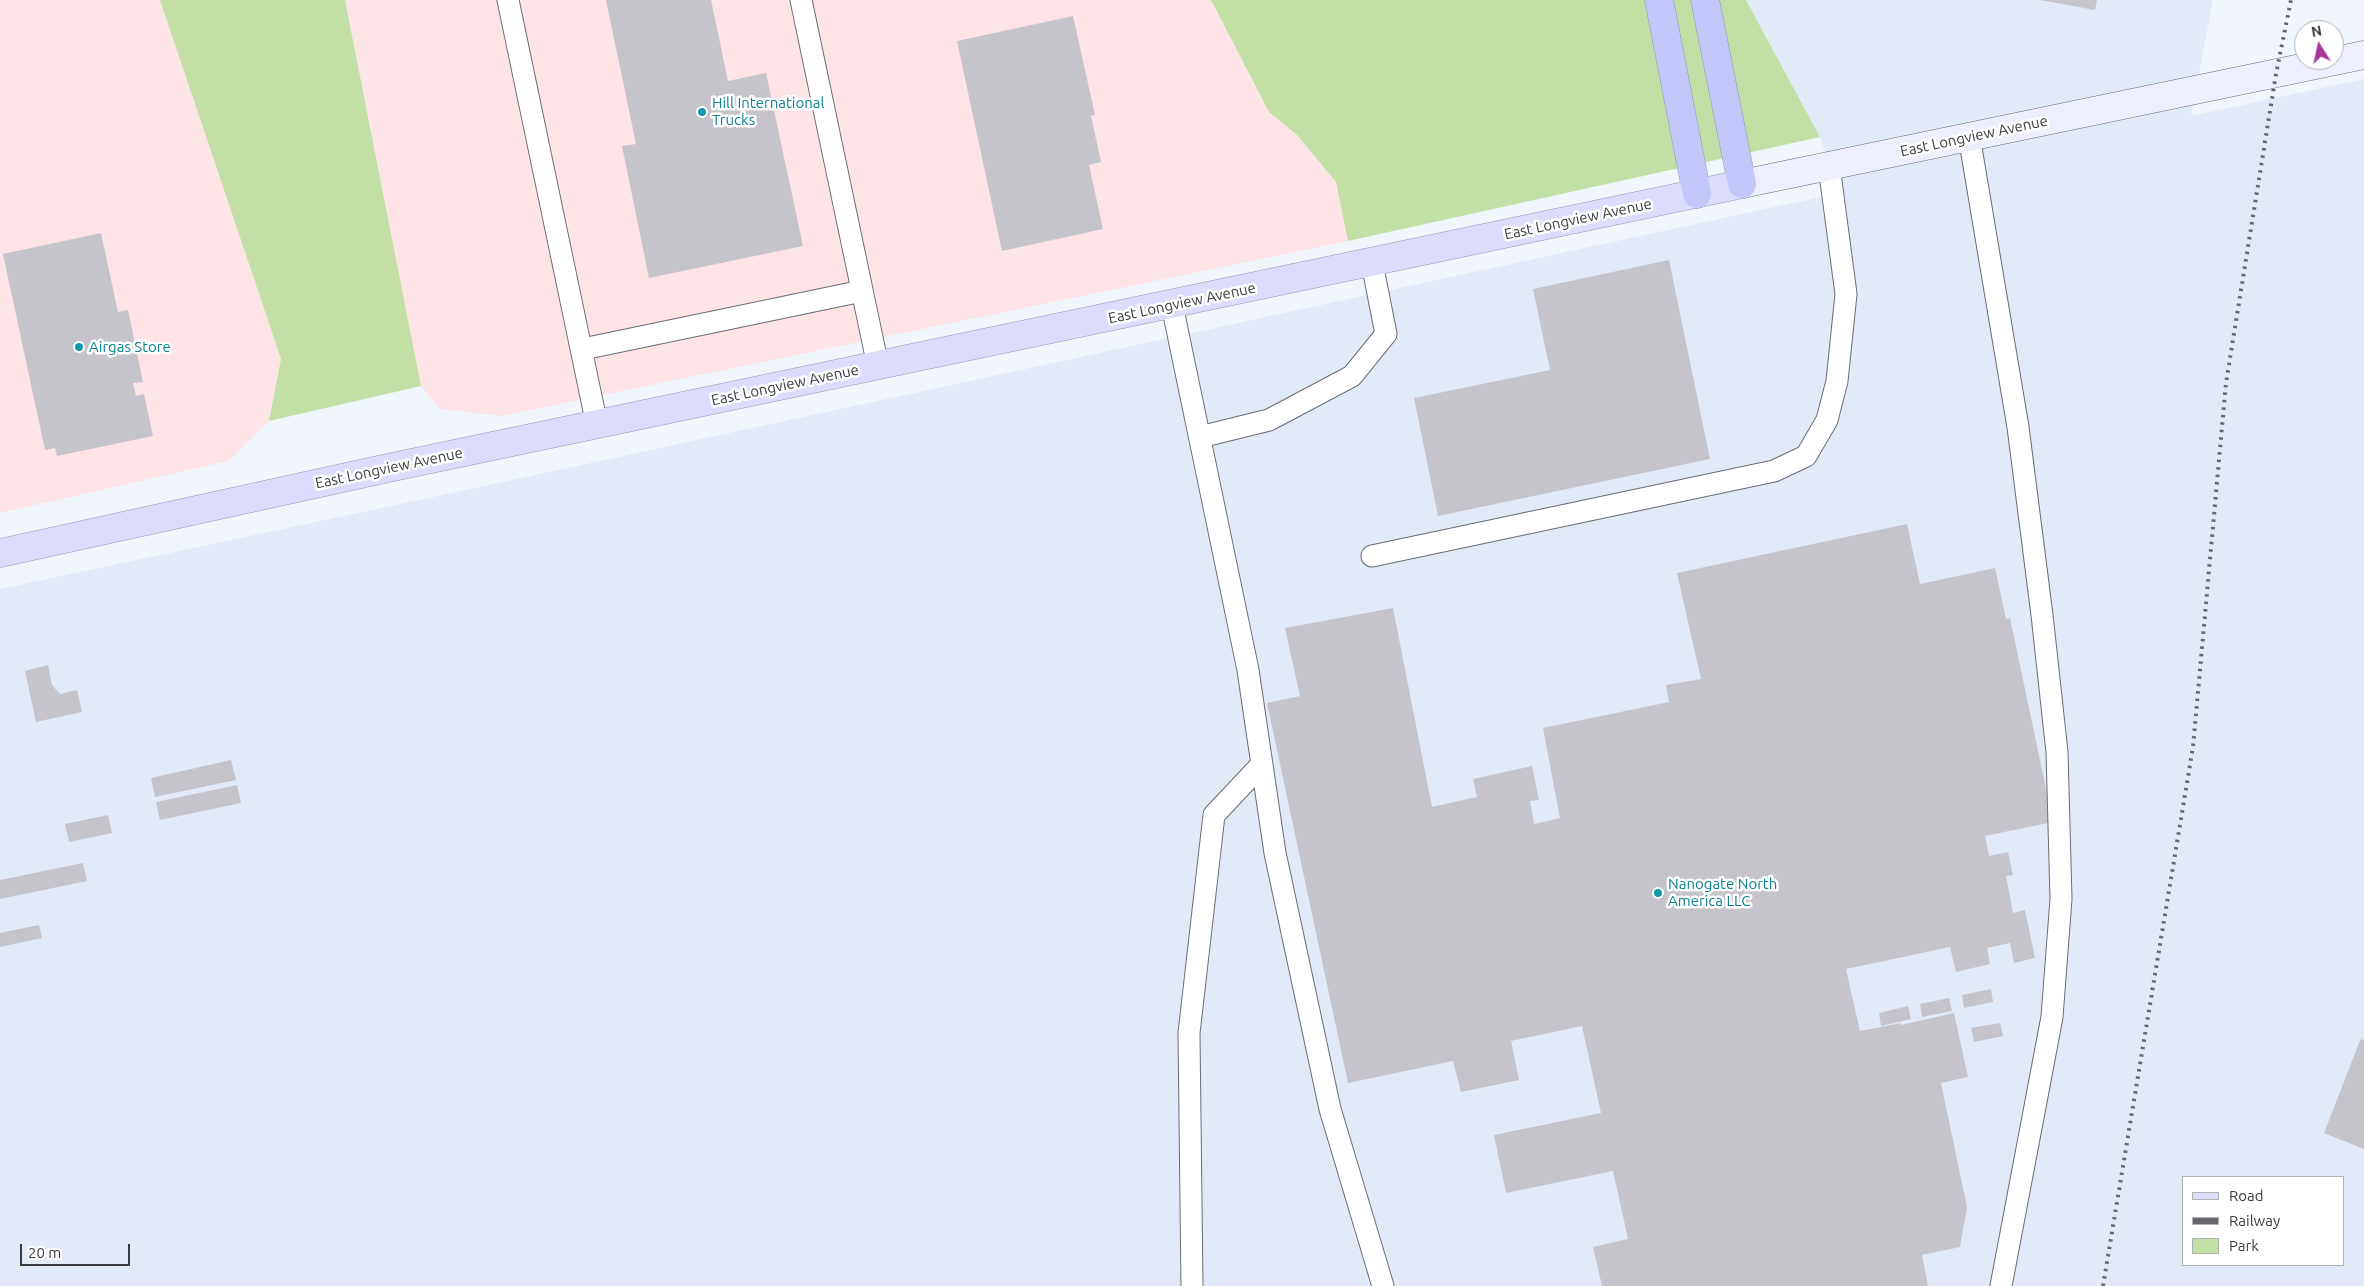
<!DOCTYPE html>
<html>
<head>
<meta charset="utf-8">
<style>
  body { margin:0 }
  #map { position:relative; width:2364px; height:1286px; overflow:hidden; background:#f1f5fc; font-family:Ubuntu,sans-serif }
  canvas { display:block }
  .legend { position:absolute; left:2182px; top:1176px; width:162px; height:90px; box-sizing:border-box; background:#fff; border:1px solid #b0b1b2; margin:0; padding:6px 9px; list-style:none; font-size:15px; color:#393b3e }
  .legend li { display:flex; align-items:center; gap:10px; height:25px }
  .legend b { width:25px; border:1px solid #b0b1b2 }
  .north { position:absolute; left:2294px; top:20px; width:50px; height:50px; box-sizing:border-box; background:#fff; border:1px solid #b0b1b2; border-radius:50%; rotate:350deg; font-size:14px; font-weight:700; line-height:20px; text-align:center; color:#393b3e }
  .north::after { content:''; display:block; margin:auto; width:18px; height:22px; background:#a53796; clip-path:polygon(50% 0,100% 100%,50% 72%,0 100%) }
  .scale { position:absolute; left:20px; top:1244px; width:110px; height:22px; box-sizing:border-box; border:2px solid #393b3e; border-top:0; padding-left:6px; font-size:15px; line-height:18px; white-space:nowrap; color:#393b3e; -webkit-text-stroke:4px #fff; paint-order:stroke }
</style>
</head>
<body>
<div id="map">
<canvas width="2364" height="1286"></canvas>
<ul class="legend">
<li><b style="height:6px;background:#dcddfc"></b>Road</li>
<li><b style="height:6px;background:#66686c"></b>Railway</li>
<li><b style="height:14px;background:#c2dfa5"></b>Park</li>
</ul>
<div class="north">N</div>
<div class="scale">20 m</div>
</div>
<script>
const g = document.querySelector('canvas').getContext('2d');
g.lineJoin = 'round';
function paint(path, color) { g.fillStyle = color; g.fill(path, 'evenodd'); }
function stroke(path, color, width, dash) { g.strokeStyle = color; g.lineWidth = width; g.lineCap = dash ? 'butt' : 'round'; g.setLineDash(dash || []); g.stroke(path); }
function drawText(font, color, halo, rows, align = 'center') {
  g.font = font + ' Ubuntu,sans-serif'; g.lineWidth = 5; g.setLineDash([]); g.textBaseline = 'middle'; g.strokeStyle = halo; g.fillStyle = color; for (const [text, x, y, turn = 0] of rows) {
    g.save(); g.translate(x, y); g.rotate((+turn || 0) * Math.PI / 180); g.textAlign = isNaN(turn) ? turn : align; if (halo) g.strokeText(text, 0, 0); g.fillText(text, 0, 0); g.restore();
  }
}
const commercial = new Path2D(`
  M0,0H160L281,359L269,421L228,461L0,513Z
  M345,0H1211L1269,112L1297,135L1336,182L1348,241L501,416L440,409L421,386Z`);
const built = new Path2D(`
  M1746,0H2213L2191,116L2364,79V1286H0V589L415,501L1839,193L1820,137ZM2183,1177H2343V1265H2183Z`);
const green = new Path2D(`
  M160,0H345L421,386L269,421L281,359Z
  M1211,0H1746L1820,137L1348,241L1336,182L1297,135L1269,112Z`);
const building = new Path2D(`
  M606,0H711L728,81L766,73L803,246L649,278L622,146L636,144Z
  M2040,0H2097L2095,10Z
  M1073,16L1095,115L1091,116L1101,162L1089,165L1103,229L1002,251L957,41Z
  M101,233L118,312L128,310L143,382L133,383L136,396L144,394L153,436L57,456L55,448L45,450L3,254Z
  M1669,260L1710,459L1438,516L1414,398L1550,370L1533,289Z
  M1907,524L1920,584L1995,568L2006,619L2010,618L2053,822L1985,836L1989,856L2008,852L2013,875L2006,876L2013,913L2025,910L2035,958L2014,963L2010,943L1987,948L1990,964L1956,972L1950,947L1846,969L1860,1031L1901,1023V1025L1954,1013L1968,1077L1941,1083L1967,1207L1960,1247L1922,1255L1928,1286H1602L1593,1247L1628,1239L1613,1171L1506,1193L1494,1135L1601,1113L1582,1026L1511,1041L1519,1080L1461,1092L1453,1061L1348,1083L1267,703L1300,696L1285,628L1393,608L1432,807L1477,797L1473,779L1532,766L1539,800L1530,801L1534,824L1560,818L1543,728L1669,702L1666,685L1701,679L1677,573Z
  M48,665L52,685L60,694L77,690L82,712L36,722L25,671Z
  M231,760L236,780L155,797L151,778Z
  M237,785L241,803L160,820L156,802Z
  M108,815L112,833L69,842L65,824Z
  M83,863L87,881L0,899V880Z
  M39,925L42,938L0,947V933Z
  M1991,989L1993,1002L1964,1008L1962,995Z
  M1949,998L1952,1011L1922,1017L1920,1004Z
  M1908,1006L1911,1019L1881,1026L1879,1013Z
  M2000,1023L2003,1036L1974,1042L1971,1028Z
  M2361,1038L2364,1040V1149L2324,1133Z`);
const service = new Path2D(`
  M508,0L597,425
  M801,0L878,366
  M1969,136L2018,427L2042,615L2057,752L2061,899L2052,1017L2001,1286
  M1172,305L1248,670L1275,853L1330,1109L1383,1286
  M583,349L862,291
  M1200,437L1269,420L1352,376L1386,334L1372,263
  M1372,556L1774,471L1806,456L1827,420L1837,381L1846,294L1829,166
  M1192,1286L1189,1033L1214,815L1262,764`);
const secondary = new Path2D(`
  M1742,184L2364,55`);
const primary = new Path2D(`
  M0,553L388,468L1742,184`);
const motorway = new Path2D(`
  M1659,0L1697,194
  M1705,0L1742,184`);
const rail = new Path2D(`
  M2103,1286L2193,747L2226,383L2276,74L2291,0`);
const markers = [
  [702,112,5,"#0f9aa8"],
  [79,347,5,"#0f9aa8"],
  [1658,893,5,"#0f9aa8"]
];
const cultureNames = [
  ["Hill International",712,103],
  ["Trucks",712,120],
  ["Airgas Store",89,347],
  ["Nanogate North",1668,884],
  ["America LLC",1668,901]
];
const streetNames = [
  ["East Longview Avenue",1974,136,-12],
  ["East Longview Avenue",1578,219,-12],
  ["East Longview Avenue",1182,303,-12],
  ["East Longview Avenue",785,385,-12],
  ["East Longview Avenue",389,468,-12]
];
paint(commercial, '#fee3e7');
paint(built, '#e2eaf8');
paint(green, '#c2dfa5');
paint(building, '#c6c4cb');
stroke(service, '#696d73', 23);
stroke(secondary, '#696d73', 29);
stroke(primary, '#9396b8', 29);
stroke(motorway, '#9396b8', 29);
stroke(service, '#fff', 21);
stroke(secondary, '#edeefe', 28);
stroke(primary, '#dcddfc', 28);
stroke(motorway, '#c4c7fa', 28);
stroke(rail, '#66686c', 4, [2.5, 5]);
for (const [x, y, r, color] of markers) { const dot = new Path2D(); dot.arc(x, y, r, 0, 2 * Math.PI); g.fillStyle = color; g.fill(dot); stroke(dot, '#fff', 2); }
drawText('15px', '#0d838f', '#fff', cultureNames, 'left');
drawText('15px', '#393b3e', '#fff', streetNames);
</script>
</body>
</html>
